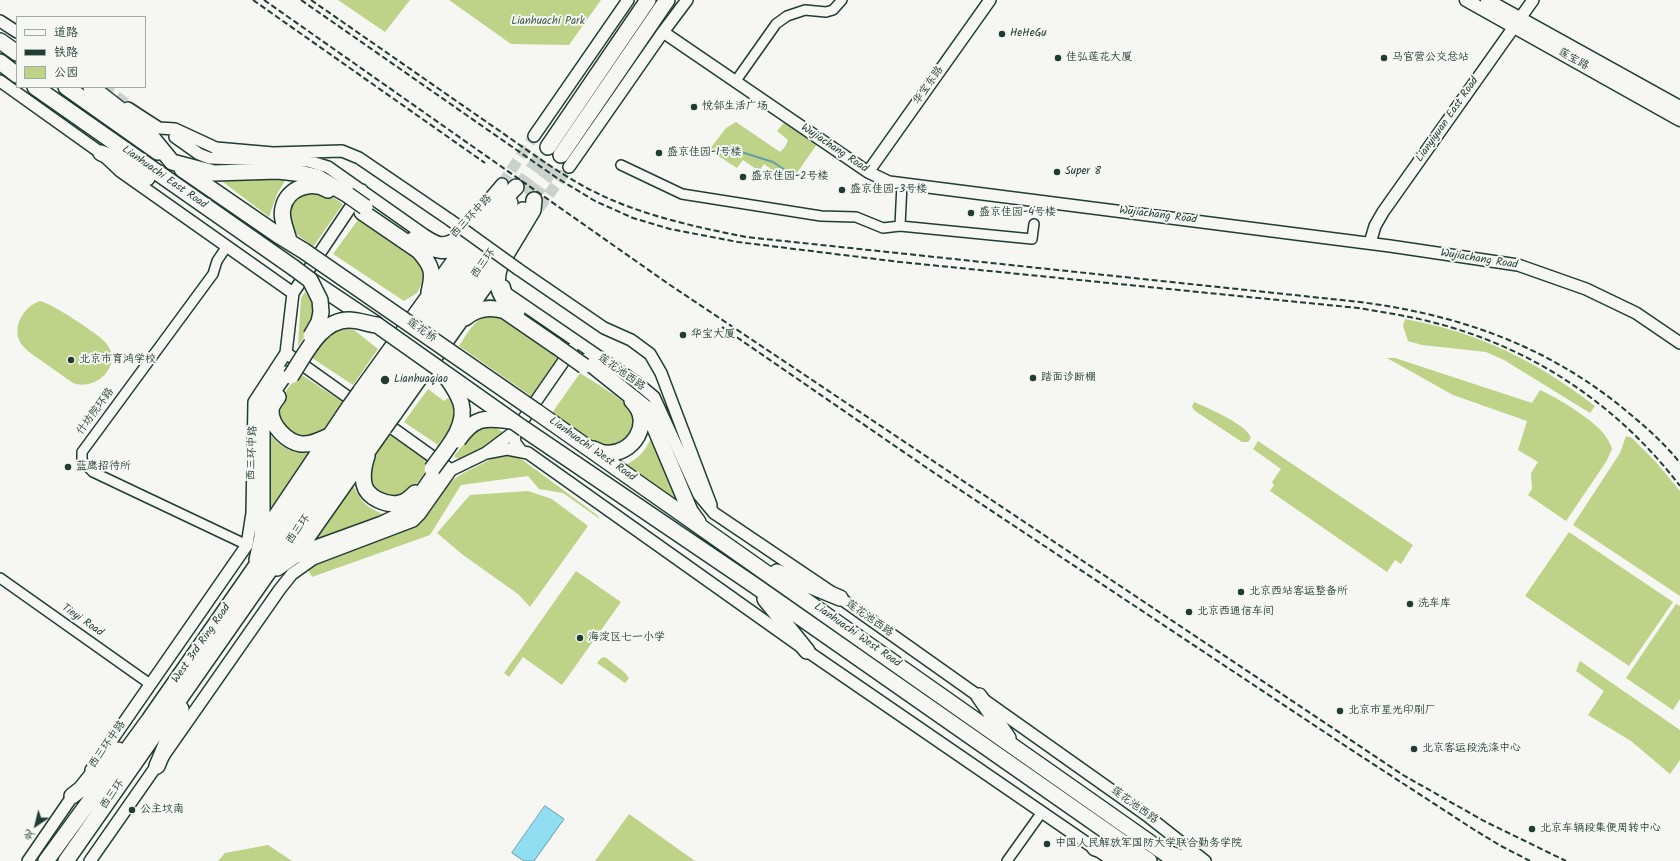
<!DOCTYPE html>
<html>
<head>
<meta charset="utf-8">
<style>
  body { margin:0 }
  #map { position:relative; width:1680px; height:861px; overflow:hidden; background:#f6f6f2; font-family:Kalam,"LXGW WenKai TC",sans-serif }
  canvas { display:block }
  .legend { position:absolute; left:16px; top:16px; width:130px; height:72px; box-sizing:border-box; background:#f6f6f2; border:1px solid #a0aca6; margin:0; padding:5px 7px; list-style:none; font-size:12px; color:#1f3d34 }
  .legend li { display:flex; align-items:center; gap:8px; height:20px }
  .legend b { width:20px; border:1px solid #a0aca6 }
  .north { position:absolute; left:16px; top:805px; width:40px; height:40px; -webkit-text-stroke:3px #f6f6f2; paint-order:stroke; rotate:215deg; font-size:11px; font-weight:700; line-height:16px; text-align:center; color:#1f3d34 }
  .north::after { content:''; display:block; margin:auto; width:14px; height:18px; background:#1f3d34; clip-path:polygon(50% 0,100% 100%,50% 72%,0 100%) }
</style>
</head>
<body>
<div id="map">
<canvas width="1680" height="861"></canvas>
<ul class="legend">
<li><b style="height:5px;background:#f6f6f2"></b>道路</li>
<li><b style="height:5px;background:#1f3d34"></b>铁路</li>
<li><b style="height:11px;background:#bfd388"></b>公园</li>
</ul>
<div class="north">北</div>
</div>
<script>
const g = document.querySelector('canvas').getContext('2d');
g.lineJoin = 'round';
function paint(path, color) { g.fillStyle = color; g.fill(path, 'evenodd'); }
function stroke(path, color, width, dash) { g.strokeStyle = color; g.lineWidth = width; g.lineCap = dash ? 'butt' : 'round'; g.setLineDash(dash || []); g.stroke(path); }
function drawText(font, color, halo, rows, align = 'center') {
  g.font = font + ' Kalam,"LXGW WenKai TC",sans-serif'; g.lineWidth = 4; g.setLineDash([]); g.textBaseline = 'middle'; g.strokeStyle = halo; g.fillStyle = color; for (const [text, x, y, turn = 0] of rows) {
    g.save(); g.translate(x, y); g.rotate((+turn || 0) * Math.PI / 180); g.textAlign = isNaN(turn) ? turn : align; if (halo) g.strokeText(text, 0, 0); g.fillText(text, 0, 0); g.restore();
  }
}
const green = new Path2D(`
  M338,0H410L385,32Z
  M449,0H601L569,45L511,44Z
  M788,118L820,140L794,177L785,179L764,164L759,171L743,160L737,168L709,150L726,128L736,122L780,152L785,147L788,140L777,131Z
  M284,176L286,179L277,194L269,217L223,182L228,177Z
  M300,191L331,196L343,204L313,247L292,230L289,222V207Z
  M360,217L419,257L425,269V277L417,293L404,301L333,254Z
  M305,292C323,316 313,325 298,346L301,298Z
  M40,301C51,303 97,333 105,342C107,344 110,349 111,352C116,374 91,390 73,383L29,352C25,348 21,345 19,340C13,324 25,306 40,301Z
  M487,316C510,317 540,344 558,357L531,396L459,346C467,334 473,321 487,316Z
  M1405,319C1478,332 1537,361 1595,406L1590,413L1504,360L1486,352L1422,345L1408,341L1403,326Z
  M348,329L354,330L378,349L353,385L312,358L327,336L335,331Z
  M1387,358H1395L1532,403L1540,390C1558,398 1600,423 1608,440C1610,443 1611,446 1612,449L1606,462L1566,521L1528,495L1532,489L1531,473L1538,462L1518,450L1527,421L1453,395Z
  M299,373L344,403L325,430L306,438L293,435L280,424L276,405Z
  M580,373C592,381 624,399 631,410C635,417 634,427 634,434L621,447L598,448L552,413Z
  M428,389L444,401L448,398L452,402C457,422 449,429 438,445L404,422Z
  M1194,402C1206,407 1248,425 1251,438L1248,442H1242L1195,411L1192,407Z
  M490,425L507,434L490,444L458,459L454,456L471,435Z
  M654,430L680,497L678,504L623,466C641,458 648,448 654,430Z
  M267,431C279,446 291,456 312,451L268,517Z
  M390,435L431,464L409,495L387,498L370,488L369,463Z
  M1626,436L1632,438L1655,461L1680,491V596L1573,525L1620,453Z
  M1258,441L1413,545L1401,564L1395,560L1387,572L1270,491L1274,485L1272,482L1281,469L1253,449Z
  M499,455H508L520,458L597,515L600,519L563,493L539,489L528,476L461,485L430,535L312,577L308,570L312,565L415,524C435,513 438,495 453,480C459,474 489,461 499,455Z
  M352,484C364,505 364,505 386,516L310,545Z
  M528,491L552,499L588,526L530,607L518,594L463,555L437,533L470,495Z
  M1569,532L1673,602L1629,666L1525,596Z
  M576,571L621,602L562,685L523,657L509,677L504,673Z
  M1676,604L1680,606V699L1673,710L1626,678Z
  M605,657L624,672L629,678L625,683L597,663L601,658Z
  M1580,661L1680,730V760L1670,774L1631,741L1588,715L1604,691L1576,671Z
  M629,814L695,861H595Z
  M268,845L292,861H218L225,853Z`);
const water = new Path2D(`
  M545,806L564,819L534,861H524L512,853Z`);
const stream = new Path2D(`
  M722,146L773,162L788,172`);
const tertiaryTunnel = new Path2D(`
  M103,87L138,112
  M502,184L534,136
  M539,208L569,167`);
const trunkTunnel = new Path2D(`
  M519,189L548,147
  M531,198L561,155`);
const minor = new Path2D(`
  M735,82L776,24L787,16L805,10L826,12L833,10L842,0
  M621,165L682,194L821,216L856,217L883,228L900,226L1032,239L1034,224
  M900,226L902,184
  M227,246L217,261L213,274L82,452V461L93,472L247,545
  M0,578L150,684
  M1007,861L1042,812`);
const tertiary = new Path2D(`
  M0,21L17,32
  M663,32L868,172L889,182L1390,246L1518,265L1586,289L1636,313L1680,343
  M0,81L101,153L120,171L293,293
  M128,108L159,128L175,129L216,148L273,153L342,151L359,158L450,220
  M534,136L628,0
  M175,137L199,154L209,158L308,161L328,167L423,234C437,243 442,247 457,237L502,184
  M569,167L663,32L687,0
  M868,172L990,0
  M1370,243L1375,226L1383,212L1533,0
  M518,269L604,328L631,340L650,354L661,373L711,505
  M504,286L506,293L636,382L654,397L699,495L714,513L840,598L1145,814L1205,861
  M286,353L359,405
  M381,420L451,470
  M516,430L572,349
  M486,453L507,449L528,453L807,651L1113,861
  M91,770L247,545L252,513L254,402L286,353L293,293L362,190
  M28,861L76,791
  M90,861L280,589L292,574L313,559L413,521L420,514L451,470L486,453L514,432L515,443L522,452`);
const secondary = new Path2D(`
  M1466,0L1680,120
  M1487,0L1680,107`);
const trunk = new Path2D(`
  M0,41L17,53
  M0,62L17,75
  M35,87L294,268
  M66,87L158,152
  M91,87L145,129L172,162L214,173L278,171L304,174L317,177L348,195
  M548,147L648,0
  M101,153L116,159L147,178
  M561,155L667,0
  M182,169L278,235L304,251
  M362,212L419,251C432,266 434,272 429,292
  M414,239C432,251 447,256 467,242
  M289,241C287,231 280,218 283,208C287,188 311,180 328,190
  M500,266C493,286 501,300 517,312
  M310,280L376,324
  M465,318C477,308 490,306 505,311L556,346
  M587,361L647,409L690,511L698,522
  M360,392L468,242L495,208L516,187
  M278,397C275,401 271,406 271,411C271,426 287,442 301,444C312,445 322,439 331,435
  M373,398L510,203
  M384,407L472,281L523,210
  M537,412L1176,861
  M394,414L501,263L533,210L534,200
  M524,429L754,585L1149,861
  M593,449C597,450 601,453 605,453C633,456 654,422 632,401
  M367,456C364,465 362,474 364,484C367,498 387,506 400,503C406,502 411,497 415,493
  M262,537L350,406
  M294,556L384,428
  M257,560L262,537V411L268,398L285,374
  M277,568L294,556L382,524L405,513L415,503L437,471
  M777,572L840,598
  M765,599L807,651
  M979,696L1008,738
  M157,766L181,709
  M72,796L81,789L93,774L118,750
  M1095,848L1141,860
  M1168,853L1191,861
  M46,861L149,720L362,414
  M66,861L374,421`);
const rail = new Path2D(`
  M253,0L485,163
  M264,0L670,285L1403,775L1484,821L1566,861
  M301,0L557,178L595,201L633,218L670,229L738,242L900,262L1358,308C1389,313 1420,318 1450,327C1542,354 1622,410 1680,486
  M311,0C370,41 429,82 488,123C528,150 567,181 612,200C654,218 701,228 746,237L1360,302C1461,315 1551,347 1630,414C1648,429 1666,445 1680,463
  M722,327L924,466L1347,747L1473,829L1501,846L1530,861`);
const tertiaryBridge = new Path2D(`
  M450,220L518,269`);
const trunkBridge = new Path2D(`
  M348,195L365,207
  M304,251L537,412
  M294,268L310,280L320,300L321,312L319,322L311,336
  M556,346L584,366
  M291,376C305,355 320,320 349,320C358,320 368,324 377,325L524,429
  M350,406L360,392
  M362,414L373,398
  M374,421L384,407
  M384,428L394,414
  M458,440C474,417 485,417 511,421
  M432,469C445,450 468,427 461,403C458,394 452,385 447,378`);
const markers = [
  [1002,34,4,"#1f3d34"],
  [1058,58,4,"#1f3d34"],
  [1384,58,4,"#1f3d34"],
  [694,107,4,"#1f3d34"],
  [659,153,4,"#1f3d34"],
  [1057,172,4,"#1f3d34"],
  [743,177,4,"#1f3d34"],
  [842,190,4,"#1f3d34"],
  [971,213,4,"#1f3d34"],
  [683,335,4,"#1f3d34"],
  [71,360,4,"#1f3d34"],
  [1033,378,4,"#1f3d34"],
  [385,380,5,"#1f3d34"],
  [68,467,4,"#1f3d34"],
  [1241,592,4,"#1f3d34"],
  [1410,604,4,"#1f3d34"],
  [1189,612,4,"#1f3d34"],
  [580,638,4,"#1f3d34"],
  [1340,711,4,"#1f3d34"],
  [1414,749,4,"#1f3d34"],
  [132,810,4,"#1f3d34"],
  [1532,829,4,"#1f3d34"],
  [1047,844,4,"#1f3d34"]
];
const parkNames = [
  ["Lianhuachi Park",548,22]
];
const poiNames = [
  ["HeHeGu",1010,34],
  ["佳弘莲花大厦",1066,58],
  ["马官营公交总站",1392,58],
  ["悦邻生活广场",702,107],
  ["盛京佳园-1号楼",667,153],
  ["Super 8",1065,172],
  ["盛京佳园-2号楼",751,177],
  ["盛京佳园-3号楼",850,190],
  ["盛京佳园-4号楼",979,213],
  ["华宝大厦",691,335],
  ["北京市育鸿学校",79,360],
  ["踏面诊断棚",1041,378],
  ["Lianhuaqiao",394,380],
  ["蓝鹰招待所",76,467],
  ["北京西站客运整备所",1249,592],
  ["洗车库",1418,604],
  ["北京西通信车间",1197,612],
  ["海淀区七一小学",588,638],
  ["北京市星光印刷厂",1348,711],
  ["北京客运段洗涤中心",1422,749],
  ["公主坟南",140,810],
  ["北京车辆段集便周转中心",1540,829],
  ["中国人民解放军国防大学联合勤务学院",1055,844]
];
const streetNames = [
  ["莲宝路",1573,60,29],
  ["华宝东路",929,86,-55],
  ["Lianyiyuan East Road",1448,120,-55],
  ["Wujiachang Road",834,149,34],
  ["Lianhuachi East Road",164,178,35],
  ["Wujiachang Road",1158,216,7],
  ["西三环中路",472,217,-47],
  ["Wujiachang Road",1479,260,9],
  ["西三环",484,264,-54],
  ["莲花桥",421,331,35],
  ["莲花池西路",621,373,35],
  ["什坊院环路",96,412,-54],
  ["Lianhuachi West Road",592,450,35],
  ["西三环中路",253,453,-88],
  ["西三环",299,530,-55],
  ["莲花池西路",869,619,35],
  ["Tieyi Road",82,621,35],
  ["Lianhuachi West Road",857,636,35],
  ["West 3rd Ring Road",202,644,-55],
  ["西三环中路",108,745,-55],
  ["西三环",113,795,-55],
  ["莲花池西路",1134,806,36]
];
paint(green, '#bfd388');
paint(water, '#91ddf2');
stroke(water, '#639da6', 1);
stroke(stream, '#639da6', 2);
stroke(tertiaryTunnel, '#cbd1cc', 11, [11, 5.5]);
stroke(trunkTunnel, '#cbd1cc', 15, [15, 8]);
stroke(minor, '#1f3d34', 12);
stroke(tertiary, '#1f3d34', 14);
stroke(secondary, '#1f3d34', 15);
stroke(trunk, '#1f3d34', 18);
stroke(minor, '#f6f6f2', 9);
stroke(tertiary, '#f6f6f2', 11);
stroke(secondary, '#f6f6f2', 12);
stroke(trunk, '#f6f6f2', 15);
stroke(rail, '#1f3d34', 2, [6, 3]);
stroke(tertiaryBridge, '#1f3d34', 14, []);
stroke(trunkBridge, '#1f3d34', 18, []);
stroke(tertiaryBridge, '#f6f6f2', 11);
stroke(trunkBridge, '#f6f6f2', 15);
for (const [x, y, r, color] of markers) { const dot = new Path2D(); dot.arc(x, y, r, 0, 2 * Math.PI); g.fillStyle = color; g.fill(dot); stroke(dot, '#f6f6f2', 1.5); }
drawText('11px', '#3f5b45', '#f6f6f2', parkNames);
drawText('11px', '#1f3d34', '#f6f6f2', poiNames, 'left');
drawText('11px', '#1f3d34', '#f6f6f2', streetNames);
</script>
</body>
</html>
